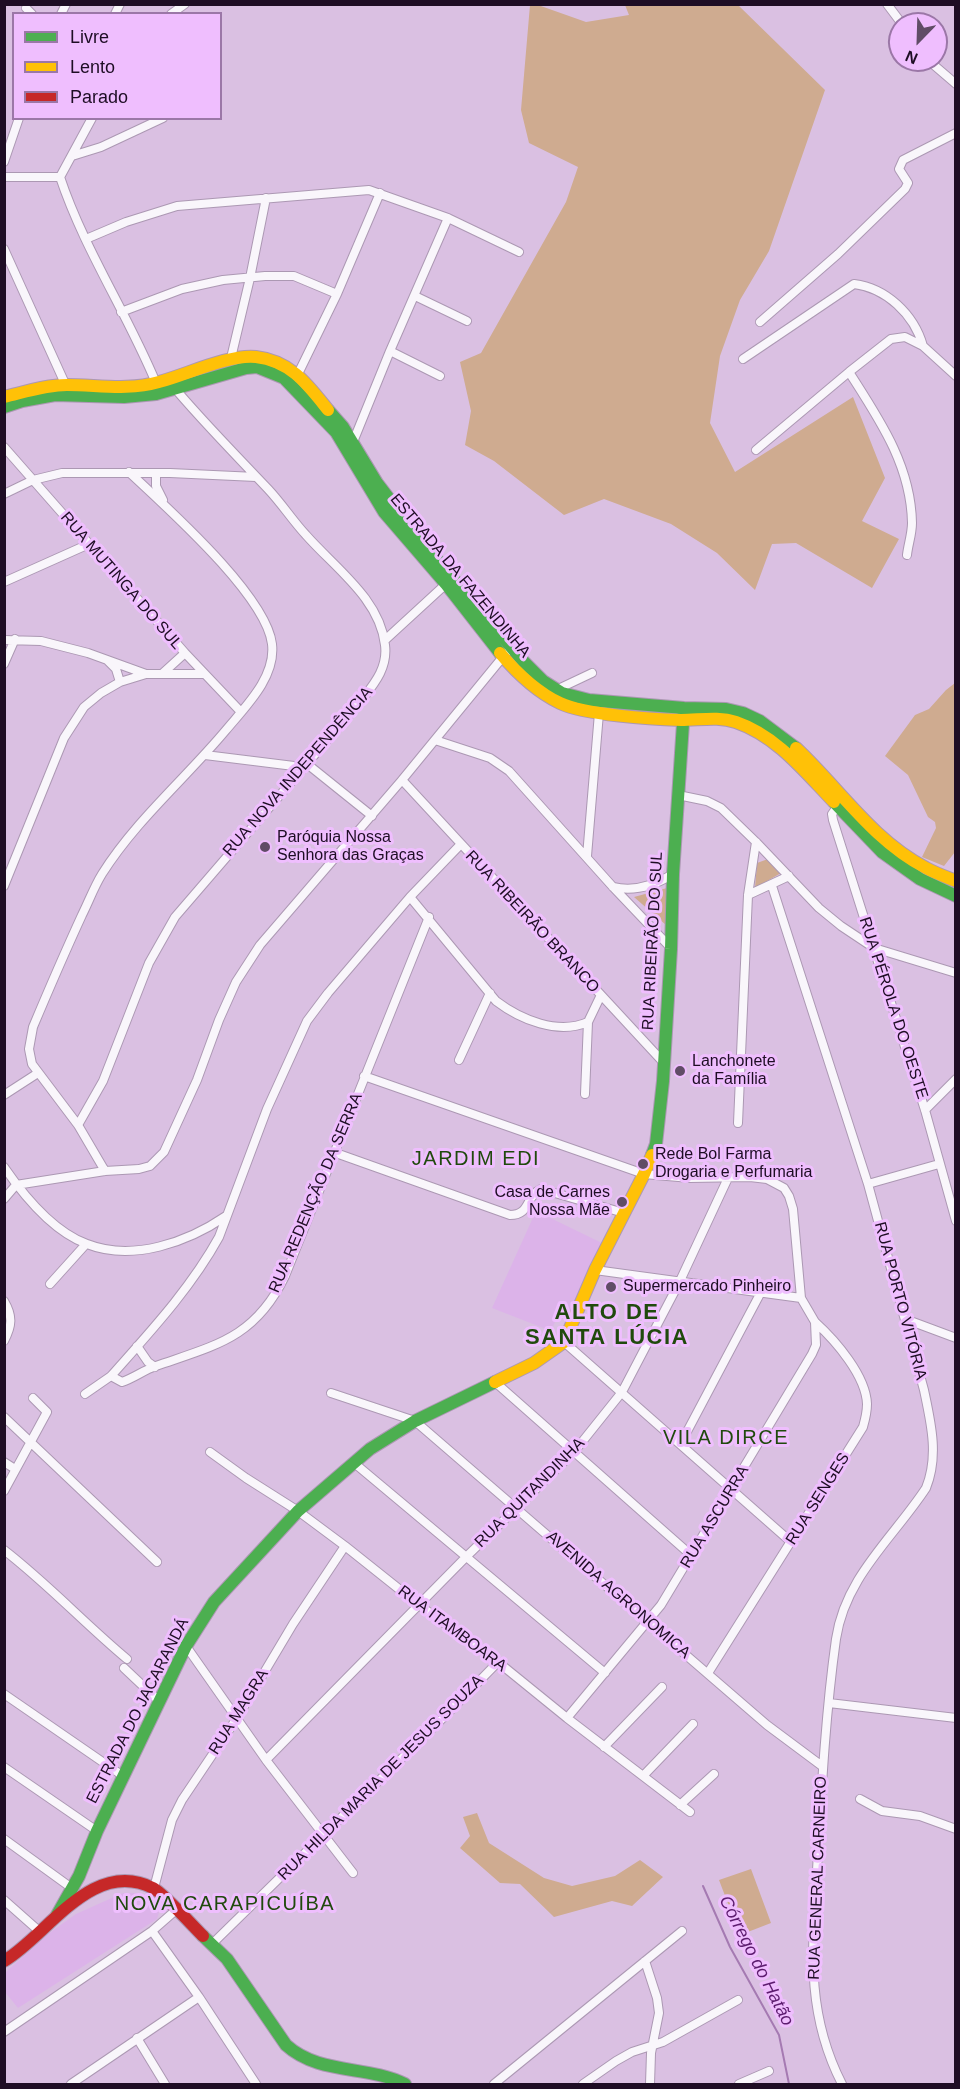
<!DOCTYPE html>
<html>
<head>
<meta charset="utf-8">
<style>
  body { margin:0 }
  #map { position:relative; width:960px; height:2089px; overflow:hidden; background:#dac0e2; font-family:Arial,sans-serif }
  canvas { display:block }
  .frame { position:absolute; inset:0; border:6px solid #1e0d24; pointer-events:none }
  .legend { position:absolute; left:12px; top:12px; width:210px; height:108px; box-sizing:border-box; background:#efbefe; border:2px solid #9b77a7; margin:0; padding:8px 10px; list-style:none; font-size:18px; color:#1e0d24 }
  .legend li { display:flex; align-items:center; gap:12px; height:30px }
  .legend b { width:30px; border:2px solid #9b77a7 }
  .north { position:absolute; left:888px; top:12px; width:60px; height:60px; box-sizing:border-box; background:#efbefe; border:2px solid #9b77a7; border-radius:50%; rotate:203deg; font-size:16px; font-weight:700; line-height:24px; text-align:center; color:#1e0d24 }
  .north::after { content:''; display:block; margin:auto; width:21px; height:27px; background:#604c66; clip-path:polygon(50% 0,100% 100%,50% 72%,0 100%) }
</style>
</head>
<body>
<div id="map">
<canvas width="960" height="2089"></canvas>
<div class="frame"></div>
<ul class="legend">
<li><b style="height:8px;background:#4caf50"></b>Livre</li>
<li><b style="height:8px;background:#ffc107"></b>Lento</li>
<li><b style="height:8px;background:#c62828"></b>Parado</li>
</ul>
<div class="north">N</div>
</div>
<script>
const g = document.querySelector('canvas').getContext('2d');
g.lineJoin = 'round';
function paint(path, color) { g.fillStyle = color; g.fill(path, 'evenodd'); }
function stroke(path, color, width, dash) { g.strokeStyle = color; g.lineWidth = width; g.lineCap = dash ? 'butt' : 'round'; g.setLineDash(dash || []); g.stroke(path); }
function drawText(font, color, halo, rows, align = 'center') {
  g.font = font + ' Arial,sans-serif'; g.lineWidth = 6; g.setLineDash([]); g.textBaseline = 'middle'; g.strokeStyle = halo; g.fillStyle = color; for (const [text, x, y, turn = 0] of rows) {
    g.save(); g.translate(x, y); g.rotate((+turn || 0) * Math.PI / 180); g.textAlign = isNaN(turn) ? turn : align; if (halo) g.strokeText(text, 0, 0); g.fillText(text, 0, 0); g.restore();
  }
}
const built = new Path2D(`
  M536,1211L604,1244L570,1311L561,1308L551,1331L492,1308Z
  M123,1893H139L159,1912L157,1919L18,2008L5,1992V1973L45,1936L76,1914Z`);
const green = new Path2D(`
  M530,5H538L586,22L629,15L625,5H738L825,90L769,251L740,300L720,356L710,423L735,472L853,397L885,478L862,521L899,539L872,588L796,543L772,544L755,590L717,553L671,524L604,499L564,515L494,461L465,445L471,411L460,362L481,353L566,202L578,167L529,143L521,110Z
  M955,683V852L944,866L922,857L936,828L935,822L928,817L908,775L885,756L915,715L929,709L946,690Z
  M768,859L781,873L755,888L757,863Z
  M667,888L666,925L634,897Z
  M477,1813L489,1843L544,1878L572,1886L615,1876L640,1860L663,1877L632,1906L612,1901L554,1917L520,1884L500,1883L460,1848L470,1836L463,1817Z
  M751,1869L771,1923L740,1935L719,1880Z`);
const stream = new Path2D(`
  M703,1886L730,1947L779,2035L789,2084`);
const street = new Path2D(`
  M887,4L902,24
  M26,8L32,14
  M61,14L66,4
  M115,14L120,4
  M171,14L185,4
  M928,60L956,84
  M72,156L101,147L163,118
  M4,162L19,118
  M4,177H60
  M60,177C84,249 127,313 156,383
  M60,177L92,118
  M86,239L126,222L177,206L369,190L448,218L519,252
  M4,249L67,388
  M415,296L467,321
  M121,312L182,289L223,280L265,276H294L337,294
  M760,322L838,254L905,189L908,183L899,169L903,160L956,133
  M390,351L440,376
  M231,358L250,278L266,198
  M743,359L854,284C886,288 914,314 923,346
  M849,372C879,419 911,465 912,523C912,534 908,545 907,555
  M296,378L337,294L380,193
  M353,442L390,351L448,218
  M4,447L185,653L241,712
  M756,450L849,372L891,339L905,337L923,346L956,376
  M156,473V486L163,500
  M4,494L33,480L62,473H170L256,477
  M4,582L89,544
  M4,640L41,641L88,653L146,674
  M385,640L446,584
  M108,661L116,669L120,682
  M4,664L15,639
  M163,673L185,653
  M556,690L592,673
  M435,740L490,758L509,771L613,887L671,948
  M205,755L302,767
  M306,763L372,816
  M402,780L664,1063
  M678,795L707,801L721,808L756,842L819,908L841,926L874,948L956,973
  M839,804L832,814L833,820L925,1110L956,1221
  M587,856L599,713
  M4,886L64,738L84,707L101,693L120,682L146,674H204
  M772,886L868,1184L924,1390C931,1423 939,1456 926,1488C894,1537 845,1577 836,1639C826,1710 822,1781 818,1852C814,1936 802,2006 842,2084
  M613,887C635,892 654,886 673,874
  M748,895L789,876
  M410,897L496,1001C521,1020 558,1035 588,1022L600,997
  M459,1060L490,993
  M364,1076L644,1174L690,1178L750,1177L767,1179L784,1188L789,1196L793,1209L801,1298L815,1322L816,1345L812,1354L661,1605L567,1718
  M585,1094L588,1022
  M4,1095L38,1073
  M925,1110L956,1079
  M738,1123L748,895L756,842
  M78,1125L103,1081L149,963L175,917L361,701C374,684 388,668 385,645C380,599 335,568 306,535C293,521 282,504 268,489C236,455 202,421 172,385
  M333,1152L510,1215C531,1215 525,1196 541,1189L624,1213
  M4,1167C24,1196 54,1232 87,1244C133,1262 188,1242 226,1216
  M105,1171L78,1125L32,1064L29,1049L33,1027C49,989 65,952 82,915C89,901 94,887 102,874C136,820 186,778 226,730C246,706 276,677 272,644C266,595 166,507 129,472
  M868,1184L939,1164
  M16,1185L105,1171L139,1169L150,1166L164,1152L197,1080L219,1020L236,982L260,945L402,780L511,647
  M4,1199L16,1185
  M595,1270L801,1298
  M50,1284L86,1244
  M4,1301C13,1316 12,1326 4,1341
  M905,1319L956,1338
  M564,1342L791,1542
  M137,1346L148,1362L155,1367
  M111,1376C150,1332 191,1288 219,1237L267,1109L307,1021L328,993L410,897L461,844
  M495,1382L692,1556
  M331,1393L415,1421L767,1725L822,1766
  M85,1394L111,1376L122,1382C134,1378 144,1370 156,1366C216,1345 255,1338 285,1276L429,917
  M4,1417L157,1562
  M681,1443L760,1294
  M210,1452L246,1478L298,1511L345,1546L419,1605L498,1662L567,1718L690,1812
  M4,1462L15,1469
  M353,1462L605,1673
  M4,1491L47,1412L33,1398
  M4,1550C48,1584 85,1624 127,1659
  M186,1646L266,1760L353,1873
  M124,1668L160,1702
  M708,1673L863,1427C865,1420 867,1412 867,1404C866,1376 836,1341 815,1322
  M4,1694L123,1776
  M829,1703L956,1718
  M604,1747L662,1687
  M266,1760L467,1556L574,1452L622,1392L679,1283L728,1178
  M4,1767L97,1831
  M643,1776L693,1724
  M860,1799L882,1811L920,1816L956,1829
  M680,1805L714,1774
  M4,1839L73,1889
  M154,1888L172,1820L182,1800L237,1718L293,1624L345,1546
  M4,1900L39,1931
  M152,1931L199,1997L256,2084
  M212,1944L447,1714L498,1662
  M645,1961L657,1998L659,2013L651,2053L650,2084
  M4,2032L152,1931L176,1910
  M137,2038L165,2084
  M71,2084L199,1997
  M494,2084L682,1931
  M583,2084L616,2061L632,2052L663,2042L738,2000
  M739,2084L769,2071`);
const fast = new Path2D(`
  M4,407L22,401L55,395L124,397L156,394L246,368L257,367L284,378L336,432L384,512L446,584L500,653
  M328,410L343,427L377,483L422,542L524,662L543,681L562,693L589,700L684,708L726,709L743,713L760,721L796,748
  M834,802L882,852L920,879L956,896
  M652,1155L656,1144L663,1081L671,949L673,874L684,708
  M57,1915L79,1876L97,1831L186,1646L214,1602L298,1511L370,1449L415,1421L495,1382
  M203,1936L227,1959L286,2045C319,2075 367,2065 405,2084`);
const slow = new Path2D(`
  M4,397C25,392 46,385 67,385C98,385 128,391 159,382C186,375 229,354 256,357C291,361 308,385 328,410
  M500,653C516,672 537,692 560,703C585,715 652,719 681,720C700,720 718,716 736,722C777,736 805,772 834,802
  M796,748C838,787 873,841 926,868C935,873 946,877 956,881
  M495,1382L534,1363L564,1342L595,1270L644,1174L652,1155`);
const jam = new Path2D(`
  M4,1961C47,1936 92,1857 153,1888C164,1894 192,1925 203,1936`);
const markers = [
  [265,847,6,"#604c66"],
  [680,1071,6,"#604c66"],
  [643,1164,6,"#604c66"],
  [622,1202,6,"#604c66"],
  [611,1287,6,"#604c66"]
];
const streetNames = [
  ["ESTRADA DA FAZENDINHA",460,576,50],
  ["RUA MUTINGA DO SUL",121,581,49],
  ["RUA NOVA INDEPENDÊNCIA",298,772,-49],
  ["RUA RIBEIRÃO BRANCO",532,922,47],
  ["RUA RIBEIRÃO DO SUL",653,941,-87],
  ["RUA PÉROLA DO OESTE",893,1008,72],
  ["RUA REDENÇÃO DA SERRA",316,1193,-67],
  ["RUA PORTO VITÓRIA",900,1301,75],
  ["RUA QUITANDINHA",530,1493,-45],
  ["RUA SENGES",818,1499,-58],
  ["RUA ASCURRA",715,1517,-59],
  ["AVENIDA AGRONOMICA",618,1595,41],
  ["RUA ITAMBOARA",452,1629,37],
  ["ESTRADA DO JACARANDÁ",138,1711,-63],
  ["RUA MAGRA",239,1712,-58],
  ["RUA HILDA MARIA DE JESUS SOUZA",381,1778,-45],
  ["RUA GENERAL CARNEIRO",818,1878,-88]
];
const poiNames = [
  ["Paróquia Nossa",277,838],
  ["Senhora das Graças",277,856],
  ["Lanchonete",692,1062],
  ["da Família",692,1080],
  ["Rede Bol Farma",655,1155],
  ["Drogaria e Perfumaria",655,1173],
  ["Casa de Carnes",610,1193,"right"],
  ["Nossa Mãe",610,1211,"right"],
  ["Supermercado Pinheiro",623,1287]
];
const waterNames = [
  ["Córrego do Hatão",756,1961,63]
];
const quarterNames = [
  ["JARDIM EDI",476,1159],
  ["VILA DIRCE",726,1438],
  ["NOVA CARAPICUÍBA",225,1904]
];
const districtNames = [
  ["ALTO DE",607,1313],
  ["SANTA LÚCIA",607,1338]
];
paint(built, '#dcb3e9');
paint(green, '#cfab90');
stroke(stream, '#a57ab2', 2);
stroke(street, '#ac98b3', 10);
stroke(fast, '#ac98b3', 14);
stroke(slow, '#ac98b3', 14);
stroke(jam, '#ac98b3', 14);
stroke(street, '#f9f6fb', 8);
stroke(fast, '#4caf50', 12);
stroke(slow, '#ffc107', 12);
stroke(jam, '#c62828', 12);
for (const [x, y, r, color] of markers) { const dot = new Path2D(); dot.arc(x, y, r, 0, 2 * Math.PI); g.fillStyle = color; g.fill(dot); stroke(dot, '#efbefe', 2); }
drawText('16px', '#1e0d24', '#efbefe', streetNames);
drawText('16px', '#1e0d24', '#efbefe', poiNames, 'left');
drawText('italic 18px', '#5d1c6f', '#efbefe', waterNames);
g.letterSpacing = '1.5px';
drawText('20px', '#204a0d', '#efbefe', quarterNames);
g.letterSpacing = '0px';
g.letterSpacing = '1.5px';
drawText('bold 22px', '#204a0d', '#efbefe', districtNames);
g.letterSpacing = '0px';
</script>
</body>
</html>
